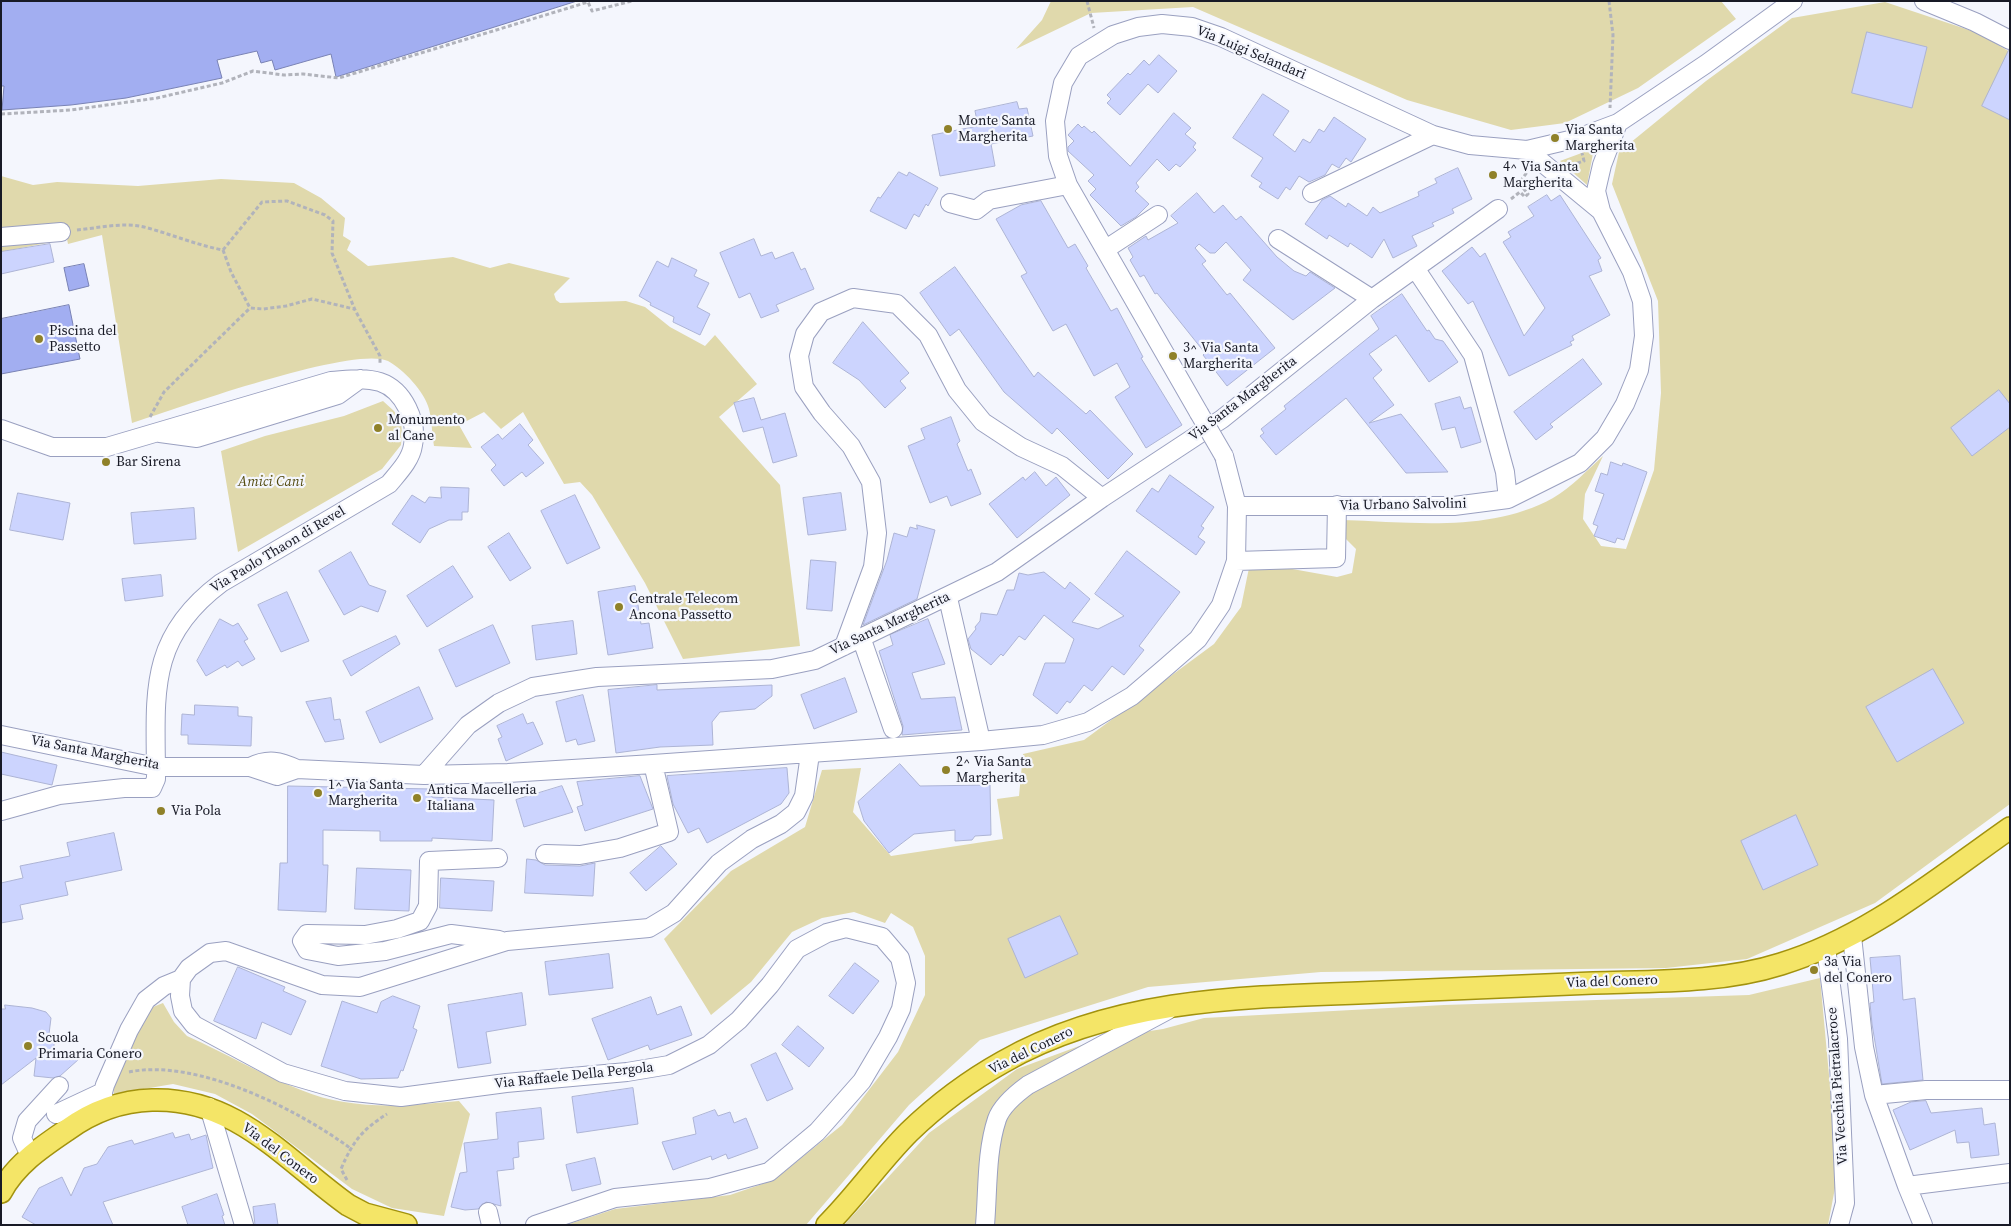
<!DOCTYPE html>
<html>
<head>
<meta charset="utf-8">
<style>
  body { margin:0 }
  #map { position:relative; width:2011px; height:1226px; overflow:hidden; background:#f4f6fd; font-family:"Source Serif 4",serif }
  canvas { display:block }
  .frame { position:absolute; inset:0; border:2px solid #181a26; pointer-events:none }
</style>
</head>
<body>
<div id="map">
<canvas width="2011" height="1226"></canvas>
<div class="frame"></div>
</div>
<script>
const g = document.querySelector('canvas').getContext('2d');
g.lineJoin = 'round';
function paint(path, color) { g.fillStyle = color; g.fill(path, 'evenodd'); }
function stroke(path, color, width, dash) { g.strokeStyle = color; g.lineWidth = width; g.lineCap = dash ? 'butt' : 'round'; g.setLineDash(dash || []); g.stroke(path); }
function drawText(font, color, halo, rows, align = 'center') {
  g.font = font + ' "Source Serif 4",serif'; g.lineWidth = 4.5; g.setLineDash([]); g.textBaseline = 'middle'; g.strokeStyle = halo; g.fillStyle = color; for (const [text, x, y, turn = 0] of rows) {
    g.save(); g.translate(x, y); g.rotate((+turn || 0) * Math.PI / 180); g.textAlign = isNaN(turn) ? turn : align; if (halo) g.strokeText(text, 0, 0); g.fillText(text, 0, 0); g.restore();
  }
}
const green = new Path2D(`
  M1051,1H1721L1736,19L1638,88L1565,123L1511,130L1407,100L1193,7L1091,13L1016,49L1042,20Z
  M1885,2L1978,33L2010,52V804L1875,903L1747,959L1666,968L1321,972L1148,987L980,1040L909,1105L806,1225H566L615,1209L730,1195L774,1180L842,1125L898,1052L925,995V956L913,927L891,913L885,923L854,912L822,918L792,932L751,982L711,1015L664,939L731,871L805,827L822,770L861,768L853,812L891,856L1003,839L997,799L1019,796L1023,754L1084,740L1214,644L1241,607L1249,568L1270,565L1337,577L1352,573L1356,549L1345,538L1342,520C1411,522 1490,533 1553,498C1571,488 1588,469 1603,456L1585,494L1583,519L1601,546L1626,549L1654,470L1661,393L1658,301L1612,184L1619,152L1706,81L1792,18Z
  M1595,143L1587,185L1560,161L1587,151L1585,147Z
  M1,176L33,185L57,182L138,186L221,179L294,183L321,198L345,218L343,236L351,241L347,250L368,266L453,257L490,268L509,263L570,278L554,294L556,300L560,303L626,301L645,307L670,327L705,346L715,335L757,384L719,417L780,485L800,646L683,659L645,583L592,495L580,482L564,484L523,412L501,429L484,412L459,425L472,448L434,446C432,434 432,421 429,409C425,392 403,369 388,361C353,345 175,409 132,423L102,235L68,244L67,239L1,252Z
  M383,401L394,411L401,422L402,433L401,445L382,469L238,552L221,451L265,436L344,416Z
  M1820,978L1838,1172L1828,1225H844L929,1133L1017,1069L1098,1039L1163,1029L1204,1018L1444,1005L1749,995Z
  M163,1003L174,1022L187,1036C225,1053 262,1075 301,1090C351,1111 406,1106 459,1101L470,1114L444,1216L392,1208L352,1189L252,1114L215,1094L173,1084L114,1094L113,1087L143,1011Z`);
const water = new Path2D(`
  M1,1H577L336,77L331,54L275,70L272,60L261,63L257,51L217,60L222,78L126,98L71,105L2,110L4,86H1Z
  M84,264L89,286L69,291L64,268Z
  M69,305L80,359L1,374V319Z`);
const building = new Path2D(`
  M1867,32L1927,47L1912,108L1852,93Z
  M2009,50L2010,51V120L1982,106Z
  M1159,55L1177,71L1158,93L1148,84L1120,115L1107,103L1111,99L1107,95L1128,73L1130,75L1144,60L1149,65Z
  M1263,94L1289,111L1273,135L1295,152L1303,139L1310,143L1319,129L1324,132L1334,117L1366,139L1351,162L1346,158L1339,168L1332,164L1325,175L1309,182L1299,176L1290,190L1286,187L1278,199L1259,187L1262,183L1251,176L1263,158L1233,138Z
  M1017,102L1019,109L1027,108L1033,136L991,144L995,166L940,176L932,135L978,126L975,111Z
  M1174,113L1191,128L1185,134L1196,143L1193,147L1196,150L1180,167L1176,164L1169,171L1157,159L1136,183L1139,187L1135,191L1149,204L1136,217L1121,226L1090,195L1096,189L1088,181L1094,175L1068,151V147L1074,141L1068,135L1078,124L1082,128L1084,126L1092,133L1094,131L1130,166Z
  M1458,168L1472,199L1452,209L1454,213L1432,223L1434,226L1412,236L1417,246L1393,258L1384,239L1372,258L1350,243L1348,247L1329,235L1327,239L1305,224L1322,200L1330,196L1346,207L1348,203L1367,216L1373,207L1380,213L1419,196L1418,192L1437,183L1435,179Z
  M899,172L907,176L909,172L938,188L928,206L926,204L919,217L914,214L906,229L870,211L878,197L880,198Z
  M1197,193L1214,213L1223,205L1236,220L1241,216L1277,257L1294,271L1306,276L1310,272L1335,288L1293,320L1243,280L1251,270L1226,242L1215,253H1210L1199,244L1195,248L1206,261L1202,264L1227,295L1230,293L1275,348L1227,386L1203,355L1205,353L1157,293L1155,294L1144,275L1140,277L1130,260L1133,257L1128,248L1146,236L1148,240L1178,223L1171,216Z
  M1547,195L1551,201L1560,195L1601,258L1598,260L1602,271L1589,276L1610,315L1572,336L1574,340L1570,342L1572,345L1509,376L1473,301L1468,304L1442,271L1472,247L1480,257L1485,253L1524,336L1545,308L1503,242L1511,237L1508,232L1534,216L1528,207Z
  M1041,201L1068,248L1075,244L1088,266L1086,268L1111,311L1117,308L1143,357L1141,358L1182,425L1146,448L1115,397L1130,387L1117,363L1094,376L1066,324L1053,331L1021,276L1027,273L996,219L1021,205Z
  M754,239L761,256L772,252L775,259L793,252L801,270L805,268L814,289L776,305L779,311L761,318L750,293L739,298L720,253Z
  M50,244L54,262L1,274V252Z
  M672,258L697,270L694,276L709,283L697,307L710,314L700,335L673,322L674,317L650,305L651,303L639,296L657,261L668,267Z
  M955,267L1034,377L1038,372L1086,414L1090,410L1133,454L1108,479L1057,428L1052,434L1004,392L959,329L950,336L920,293Z
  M1402,294L1427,331L1429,330L1435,339L1443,341L1458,362L1429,382L1396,335L1369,354L1382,370L1373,378L1394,405L1369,423L1401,414L1448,472L1406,473L1346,398L1276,455L1260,436L1264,433L1261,429L1286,409L1284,406L1379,329L1371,316Z
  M863,322L909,373L900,381L906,388L885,408L859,380L833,363Z
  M1583,359L1602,384L1550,424L1553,427L1536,440L1514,412Z
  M1999,390L2010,404V427L1972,456L1951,428Z
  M1460,397L1464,409L1471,407L1481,442L1461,448L1455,427L1442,430L1435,404Z
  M754,398L761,420L785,413L797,456L773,463L763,427L743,432L734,403Z
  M951,417L960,441L957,444L968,471L971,469L981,494L951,506L947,496L930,503L908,446L925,439L921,429Z
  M520,424L533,440L528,445L544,463L526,477L522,472L504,486L491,470L496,465L481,447L498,434L502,439Z
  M1611,462L1622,466L1623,463L1647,472L1624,540L1617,538L1615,543L1594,536L1598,526L1593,524L1604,494L1595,491L1601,473L1607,475Z
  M1035,472L1046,486L1056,477L1070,495L1017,538L989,504L1023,477L1025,480Z
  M1170,475L1214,507L1201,526L1204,528L1198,537L1205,542L1196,555L1136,511L1152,488L1158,492Z
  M441,487L469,488L468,512H462V520H449L429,529L420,543L392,524L412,495L425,503L429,497L441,498Z
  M18,493L70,503L63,540L10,530Z
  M841,493L846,530L808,535L803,498Z
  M575,495L600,548L567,564L541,511Z
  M194,508L196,539L134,544L131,513Z
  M917,525L935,530L917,599L863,625L887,560L894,533L907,537L910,527L917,529Z
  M509,533L531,568L510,581L488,547Z
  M1127,551L1180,592L1139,646L1144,650L1124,675L1112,666L1092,691L1084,685L1070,703L1067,701L1057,714L1033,695L1045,663H1065L1074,639L1044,615L1025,640L1019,636L1003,656L1001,654L991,665L971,649L968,639L976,629L975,627L980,621L981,613L997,615L1007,590H1014L1019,573L1028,575L1044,572L1065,589L1070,582L1090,599L1072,622L1098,629L1124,616L1095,594Z
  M351,552L369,585L386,591L378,612L361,606L344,615L319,571Z
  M811,560L836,562L832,611L807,609Z
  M453,566L473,597L427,627L407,596Z
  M161,575L163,596L125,601L122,579Z
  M635,586L641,624L649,623L653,648L608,655L598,592Z
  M287,592L309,641L281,652L258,605Z
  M220,619L233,626L238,623L248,639L244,641L255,659L242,666L238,661L227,668L225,665L206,676L197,661Z
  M928,619L945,664L912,673L921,699L955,697L962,730L902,735L903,726L879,651L893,645L890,635Z
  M573,621L577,654L536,660L532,626Z
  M493,625L510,663L456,687L439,650Z
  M396,636L400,644L351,676L343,661Z
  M1933,669L1964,723L1897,762L1866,707Z
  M845,678L857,712L814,729L801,695Z
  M657,685V690L772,685V696L755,709L720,712L712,722L713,745L660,747L616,753L608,690Z
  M419,687L433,719L380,743L366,712Z
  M583,695L595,741L578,745L576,739L566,742L556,702Z
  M331,698L334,720L340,719L344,739L325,742L306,702Z
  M195,705L238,707V716L252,717L251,746L188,744V735H181L182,714L194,715Z
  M523,714L527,724L533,722L543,744L506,761L498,739L502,737L497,726Z
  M1,752L57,765L52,785L1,774Z
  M900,764L920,786L990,785L991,835L975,836L972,840L955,841V830L914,834L889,853L864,821L858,802Z
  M787,768L789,793L781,804L707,843L699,828L688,833L673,804L667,776Z
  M640,776L653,809L585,831L577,807L583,805L577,782Z
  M288,786L432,789V797L494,800L492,841L432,838V841H380V831L323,830V865H328L326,912L278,910L280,863H287Z
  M562,786L573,812L524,827L516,800Z
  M1796,815L1818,865L1763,890L1741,841Z
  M114,833L122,870L65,882L68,895L20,905L23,919L1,923V883L23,878L20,866L70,856L67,843Z
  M661,846L677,864L646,891L630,873Z
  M527,859L536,860L545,865L580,866L595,863L593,896L525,893Z
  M357,868L411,870L409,911L355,909Z
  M441,878L494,881L492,911L440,908Z
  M1060,916L1078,954L1025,978L1008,939Z
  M609,954L613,988L549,995L545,962Z
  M1900,956L1903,1000L1915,998L1923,1080L1882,1084L1872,1024L1870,1003L1874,1002L1870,958Z
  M855,963L879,981L853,1014L829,996Z
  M238,967L285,987L283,991L306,1001L291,1035L262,1022L256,1039L214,1021Z
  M522,993L526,1025L486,1032L491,1063L458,1068L448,1005Z
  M393,996L420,1006L413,1028L417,1030L403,1071L401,1070L398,1078L361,1079L321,1066L342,1001L377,1013L381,1002Z
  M651,997L657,1015L681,1006L692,1035L650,1050L648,1045L608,1060L592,1019Z
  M5,1005L32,1008L46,1012L51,1018L49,1034H55L53,1057L79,1059L60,1076L53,1078L34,1076L36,1058L1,1085V1009H5Z
  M798,1026L824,1048L809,1067L782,1045Z
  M776,1053L793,1089L767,1101L751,1065Z
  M633,1088L638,1124L577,1133L572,1097Z
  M1926,1101L1931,1113L1982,1108L1984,1125L1995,1123L1999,1155L1971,1158L1969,1142L1957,1143L1955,1130L1910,1150L1893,1110L1911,1102Z
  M541,1108L544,1139L518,1142L519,1157L513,1158L514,1169L497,1171L501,1206L486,1202L478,1209L465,1210L451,1207L460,1173L467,1172L464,1143L498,1139L496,1113Z
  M715,1110L718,1116L730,1112L734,1123L746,1118L758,1148L728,1159L726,1154L712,1160L711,1156L673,1170L662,1142L696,1134L693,1118Z
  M173,1133L175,1138L189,1134L191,1140L206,1135L213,1168L103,1202L113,1225H36L22,1217L39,1188L62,1177L71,1196L84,1168L97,1164L108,1147L132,1140L134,1144Z
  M595,1158L601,1184L572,1191L566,1165Z
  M217,1194L224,1215L222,1216L225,1225H188L182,1207Z
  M275,1204L278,1225H255L253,1207Z`);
const path = new Path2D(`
  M1087,1L1094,28
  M1609,1L1613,35L1610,108
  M1,114L71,110L157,98L222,83L253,71L284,75L303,74L339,78L588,2L592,11L632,1
  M1571,165L1584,161L1582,153
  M1511,199L1520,192L1525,197L1528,194L1519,183L1528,171
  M77,230C98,228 122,222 144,227C171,234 196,245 223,250
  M223,250L262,202L287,201L325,215L333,221L332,253L355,310L380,356V364
  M223,250L231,272L250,308L263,309L286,306L312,299L354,309
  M150,417L164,392L250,308
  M129,1072C196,1058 297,1109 350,1148
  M347,1180L341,1169C353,1141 362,1130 387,1114`);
const minor = new Path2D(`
  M1924,1L1975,22L2010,40
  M1527,150L1601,211
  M1312,193L1433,135
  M950,203L976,210L989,200L1068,185
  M1,237L61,232
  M1278,239L1372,299
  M1106,249L1158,215
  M1415,268L1473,355L1505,472L1508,499
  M1199,413L1068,185L1058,156L1055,121L1063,83L1079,56L1113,35L1138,27L1162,24L1192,27L1221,37L1433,135L1470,145L1527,150L1578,138L1618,123L1706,64L1793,1
  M1,429L52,447H107L331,381C347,380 364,377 380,382C404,390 418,422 413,445C411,460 398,473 389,484L221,583C146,639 156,696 156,779L152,788H124L59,795L1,811
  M160,433L197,438L338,395L360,379
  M1237,506H1454L1508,499L1580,463L1605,438L1625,404L1639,370L1644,336L1642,301L1632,272L1601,211L1596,191L1602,165L1618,123
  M1236,561L1336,558L1337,505
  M948,598L981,741
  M861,637L893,729
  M844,646L873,567L877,533L871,482L851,446L822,413L804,387L799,356L805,334L821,312L853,298L897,304L928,335L957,390L983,422L1021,447L1062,466L1102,498
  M1,735L156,767H250L277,776L297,769L424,775L508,773L653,764L981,741L1043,735L1088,722L1132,696L1166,667L1198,639L1221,605L1236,561L1237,506L1224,456
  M250,767C268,758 280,761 297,769
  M424,775L468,725L499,703L533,687L597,677L772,669L815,660L997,572L1102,498L1222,419L1372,299L1498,209
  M545,854L580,855L620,848L669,832L653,764
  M498,858L429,861L428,906L420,921L397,929L365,935L307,934L302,941L307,950L338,956L385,951L451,934L499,940
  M1852,936L1864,1047L1874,1095L1907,1186L2010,1173
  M1826,948L1838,1039L1845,1203L1839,1225
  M181,979L180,996L183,1011L194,1025L283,1073L345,1091L401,1097L506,1083L627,1072L669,1065L709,1045L739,1020L770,985L797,949L827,933L846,928L882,937L900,958L906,983L901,1009L888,1037L862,1081L817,1132L769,1172L710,1188L615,1198L535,1225
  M1874,1095L1926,1090H2010
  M209,1107L244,1225
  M104,1108L103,1092L105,1085L129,1030L146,1000L164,986L181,979L189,968L210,953L226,951L322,985L360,987L507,941L649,928L674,913L719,863L752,839L781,824L796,812L804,796L810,754
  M56,1114L103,1092
  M30,1156L22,1138L27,1121L59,1086
  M1907,1186L1923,1225
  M488,1212L491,1225
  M985,1225C988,1191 986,1152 997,1119C1002,1105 1017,1093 1028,1085L1168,1010`);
const major = new Path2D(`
  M1,1192C16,1164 42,1147 67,1130C93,1111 120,1101 152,1100C236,1097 285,1160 348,1205L365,1214L406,1225
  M827,1225C856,1196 880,1161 909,1132C937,1105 969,1081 1003,1062C1112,1000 1236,997 1358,993C1436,990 1515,986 1593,983C1655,981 1721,983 1781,964C1867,938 1937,879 2010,828`);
const minorBridge = new Path2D(`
  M1199,413L1224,456`);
const markers = [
  [948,129,5,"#8f8129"],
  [1555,138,5,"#8f8129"],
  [1493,175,5,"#8f8129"],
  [39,339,5,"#8f8129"],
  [1173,356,5,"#8f8129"],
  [378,428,5,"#8f8129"],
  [106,462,5,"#8f8129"],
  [619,607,5,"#8f8129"],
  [946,770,5,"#8f8129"],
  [318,793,5,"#8f8129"],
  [417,798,5,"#8f8129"],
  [161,811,5,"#8f8129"],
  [1814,970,5,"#8f8129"],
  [28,1046,5,"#8f8129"]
];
const streetNames = [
  ["Via Luigi Selandari",1251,53,23],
  ["Via Santa Margherita",1243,399,-37],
  ["Via Urbano Salvolini",1403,505,-1],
  ["Via Paolo Thaon di Revel",278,550,-31],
  ["Via Santa Margherita",890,624,-25],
  ["Via Santa Margherita",95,753,11],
  ["Via del Conero",1612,982,-2],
  ["Via del Conero",1031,1051,-26],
  ["Via Raffaele Della Pergola",574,1076,-6],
  ["Via Vecchia Pietralacroce",1838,1086,-94],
  ["Via del Conero",280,1154,37]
];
const poiNames = [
  ["Monte Santa",958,121],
  ["Margherita",958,137],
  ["Via Santa",1565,130],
  ["Margherita",1565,146],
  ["4^ Via Santa",1503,167],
  ["Margherita",1503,183],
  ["Piscina del",49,331],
  ["Passetto",49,347],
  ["3^ Via Santa",1183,348],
  ["Margherita",1183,364],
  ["Monumento",388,420],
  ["al Cane",388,436],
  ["Bar Sirena",116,462],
  ["Centrale Telecom",629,599],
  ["Ancona Passetto",629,615],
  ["2^ Via Santa",956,762],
  ["Margherita",956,778],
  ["1^ Via Santa",328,785],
  ["Margherita",328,801],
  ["Antica Macelleria",427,790],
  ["Italiana",427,806],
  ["Via Pola",171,811],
  ["3a Via",1824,962],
  ["del Conero",1824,978],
  ["Scuola",38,1038],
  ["Primaria Conero",38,1054]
];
const parkNames = [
  ["Amici Cani",271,482]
];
paint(green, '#e0d9ac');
paint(water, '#a2aef1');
stroke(water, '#7982b4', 1);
paint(building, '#ccd4fe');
stroke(building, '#adb4d5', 1);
stroke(minor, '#9aa0c0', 20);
stroke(major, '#a2920e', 24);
stroke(path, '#b1b3bb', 3, [4, 2.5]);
stroke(minor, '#fff', 18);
stroke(major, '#f4e567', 21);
stroke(minorBridge, '#9aa0c0', 20, []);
stroke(minorBridge, '#fff', 18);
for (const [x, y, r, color] of markers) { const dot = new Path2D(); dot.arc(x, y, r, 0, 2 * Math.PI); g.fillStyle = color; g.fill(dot); stroke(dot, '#f4f6fd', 2); }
drawText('14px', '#181a26', '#f4f6fd', streetNames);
drawText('14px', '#181a26', '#f4f6fd', poiNames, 'left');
drawText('italic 14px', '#534a0f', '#f4f6fd', parkNames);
</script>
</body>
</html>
